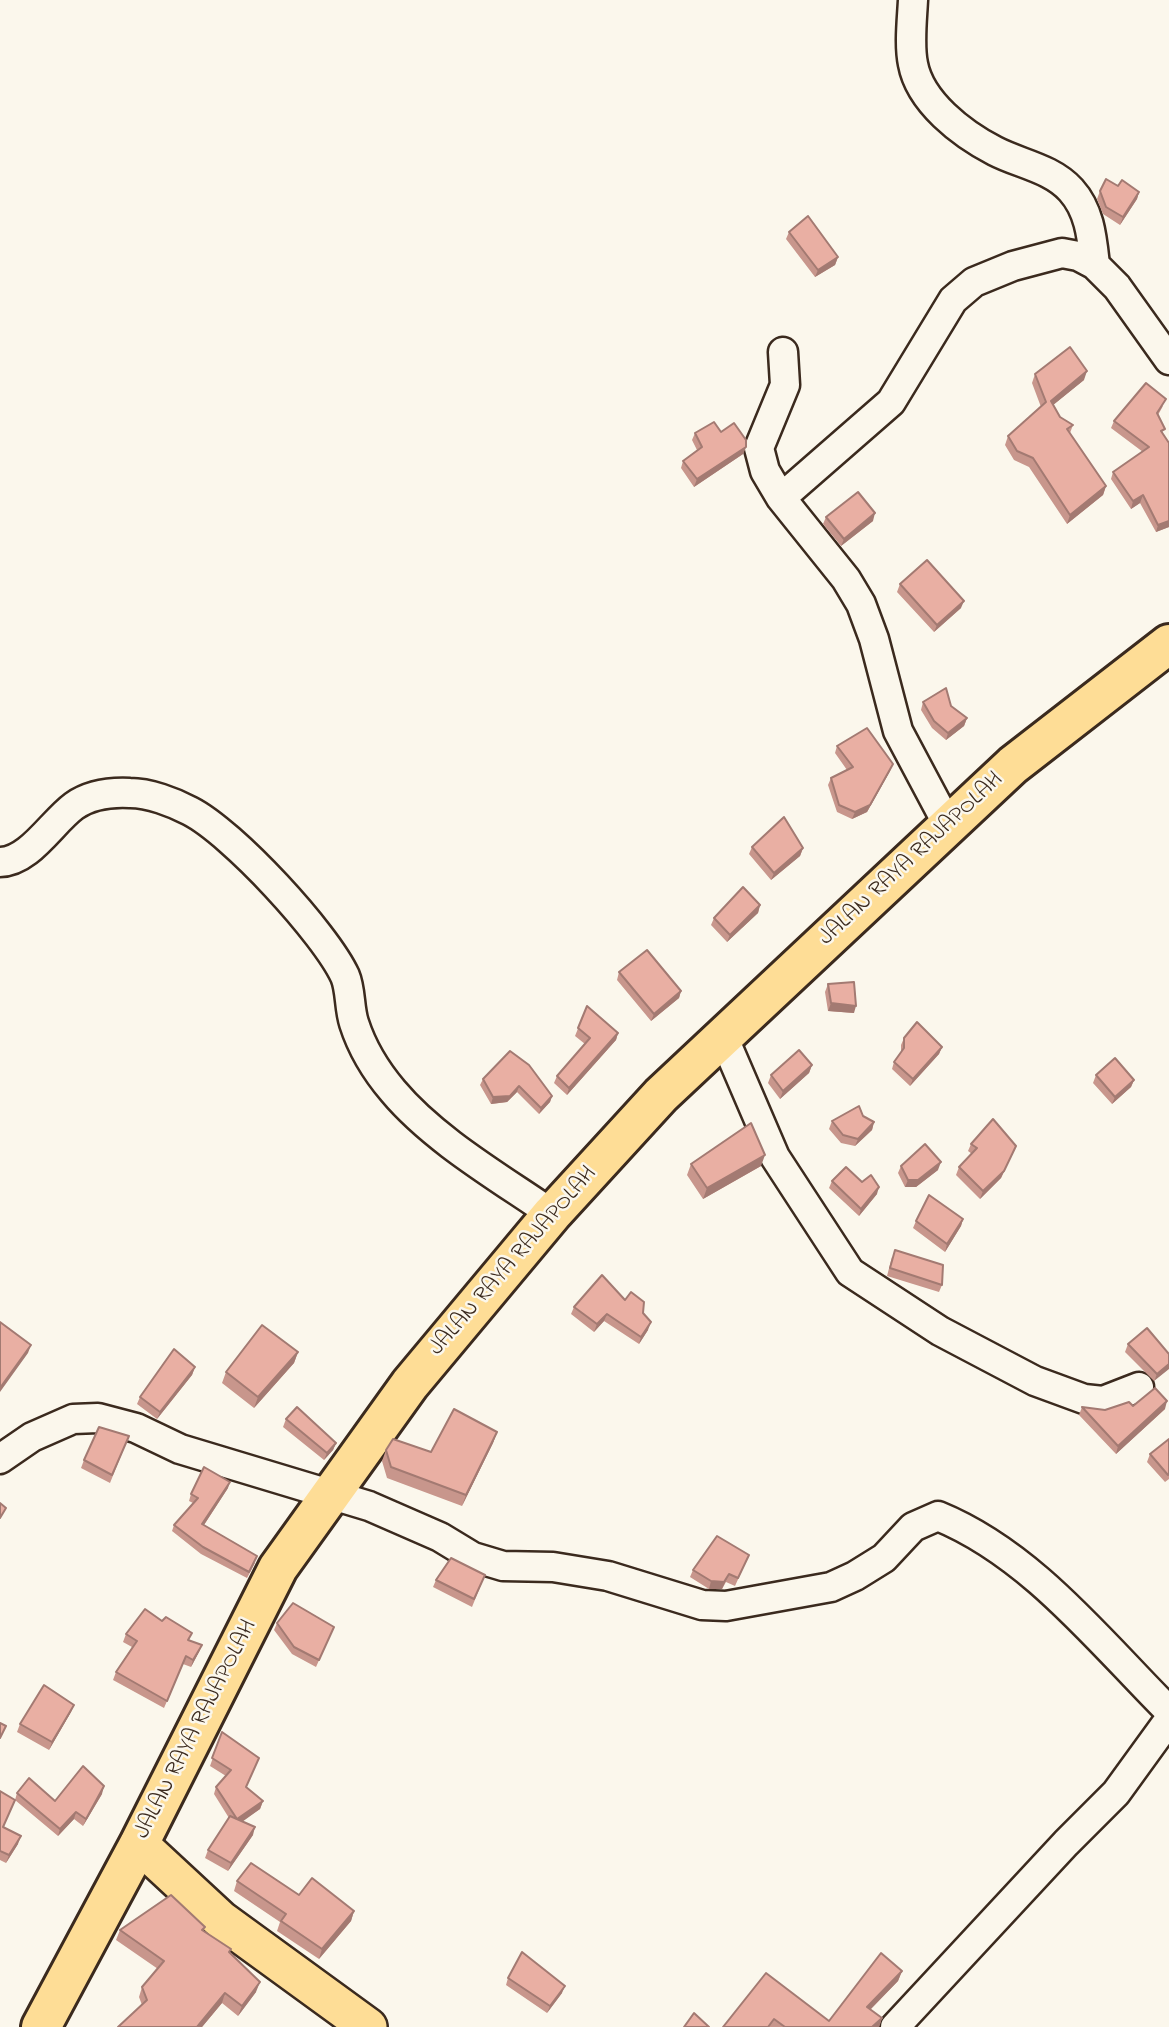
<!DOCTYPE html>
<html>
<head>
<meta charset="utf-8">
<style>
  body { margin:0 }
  canvas { display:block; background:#fbf7ec }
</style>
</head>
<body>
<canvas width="1169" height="2027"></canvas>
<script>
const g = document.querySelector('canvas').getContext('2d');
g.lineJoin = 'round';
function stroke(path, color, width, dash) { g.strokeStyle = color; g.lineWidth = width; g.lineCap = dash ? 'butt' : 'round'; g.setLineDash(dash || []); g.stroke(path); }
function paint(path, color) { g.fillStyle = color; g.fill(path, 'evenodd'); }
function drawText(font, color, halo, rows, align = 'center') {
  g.font = font + ' "Indie Flower",sans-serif'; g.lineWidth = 5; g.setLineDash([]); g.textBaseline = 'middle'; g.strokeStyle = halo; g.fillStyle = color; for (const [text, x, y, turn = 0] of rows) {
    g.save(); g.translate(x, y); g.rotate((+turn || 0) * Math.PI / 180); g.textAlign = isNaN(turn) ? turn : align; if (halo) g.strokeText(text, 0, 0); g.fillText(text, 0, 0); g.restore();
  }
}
const minor = new Path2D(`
  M913,0C912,20 909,45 913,64C920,102 962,134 995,151C1020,164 1051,168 1071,190C1090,211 1092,238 1095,265
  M783,352L785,385L759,448L765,471L781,498L846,579L861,604L874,639L898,731L948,825
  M781,498L891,402L953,300L974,282L1013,266L1062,253L1078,256L1095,265L1117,287L1169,360
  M0,862C29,862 52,822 74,806C91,794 110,792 130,793C149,793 173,802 190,811C233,833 325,933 345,976C351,990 349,1008 354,1023C362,1048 376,1071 393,1091C434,1140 500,1178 552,1214
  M723,1036L775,1157L850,1272L940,1331L1035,1381L1084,1399L1103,1401L1139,1387
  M0,1459L32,1437L73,1419L98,1418L136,1428L180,1449L369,1506L440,1537L473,1557L503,1566L553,1567L608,1576L702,1605L726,1606L831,1587L855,1576L884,1558L913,1527L938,1516C1031,1554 1099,1641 1169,1711
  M895,2027L1066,1843L1116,1793L1169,1720`);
const major = new Path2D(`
  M139,1844L221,1920L368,2027`);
const highway = new Path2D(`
  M41,2027L139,1844L278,1568L410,1384L552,1214L661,1095L1013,765L1169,644`);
const wall = new Path2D(`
  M1118,186L1139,192L1137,199L1120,225L1103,214L1097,199L1100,191Z
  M789,232L838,257L835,265L815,277L786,239Z
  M1035,374L1084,380L1053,405L1060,417L1073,425L1070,433L1106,486L1103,495L1067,524L1029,467L1014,460L1005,445L1008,436L1041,407L1032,383Z
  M1163,406L1158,415L1163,434L1169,443V527L1156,532L1140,503L1131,509L1111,479L1113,472L1143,452L1111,428L1114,421Z
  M721,432L746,447L743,454L694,487L681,468L683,461L697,450L692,440L695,433Z
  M826,517L873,521L841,546L823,524Z
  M900,584L961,608L934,632L897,592Z
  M923,702L951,706L967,718L964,726L946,740L932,728L921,710Z
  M837,746L890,771L867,812L852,819L837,812L828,785L831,778L847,770L835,753Z
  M752,847L803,848L800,856L771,880L749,854Z
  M760,905L758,913L727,942L711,925L714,918Z
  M619,972L681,991L679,998L651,1021L617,980Z
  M828,984L854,1013L828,1011L825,992Z
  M587,1006L618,1033L616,1040L567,1095L554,1083L557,1076L585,1044L575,1036Z
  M904,1038L942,1047L939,1054L910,1086L892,1069L894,1062L901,1052V1045Z
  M510,1051L552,1096L550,1102L539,1114L517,1092L507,1102L491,1104L480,1085L483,1079Z
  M812,1065L809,1073L780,1099L768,1083L771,1075Z
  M1096,1075L1134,1080L1131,1087L1112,1104L1093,1083Z
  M863,1116L874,1122L872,1130L855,1146L841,1143L829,1129L832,1121Z
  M971,1144L1016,1146L1001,1178L980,1199L956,1175L959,1167L972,1154L968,1151Z
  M691,1164L761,1166L703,1199L687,1175Z
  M901,1166L938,1170L916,1187H905L898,1173Z
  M832,1181L862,1182L877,1194L859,1216L829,1188Z
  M963,1219L961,1226L945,1252L913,1228L916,1221Z
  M892,1257L942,1285L939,1292L887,1276Z
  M625,1300L643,1313L648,1330L639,1344L604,1321L594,1332L571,1314L574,1307Z
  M1128,1344L1169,1354L1154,1381L1125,1352Z
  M298,1352L294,1363L254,1408L222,1383L226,1372Z
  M195,1367L192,1375L157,1419L137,1404L140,1397Z
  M1133,1406L1165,1409L1116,1454L1079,1415L1082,1407L1105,1410Z
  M286,1419L336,1443L333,1450L324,1460L283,1427Z
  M497,1432L493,1443L462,1506L387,1478L382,1461L386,1450L431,1452Z
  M129,1436L110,1483L81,1468L84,1460Z
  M1169,1439V1479L1165,1482L1147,1462L1150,1454Z
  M228,1488L204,1525L255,1563L247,1578L201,1554L172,1531L174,1525L193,1503L189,1501L191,1494Z
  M749,1555L735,1586L726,1582L722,1589H709L690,1577L693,1570Z
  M485,1575L472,1607L433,1587L436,1580Z
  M277,1623L334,1627L316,1667L292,1654L274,1630Z
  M126,1634L189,1640L202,1645L199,1652L191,1667L183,1664L164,1708L113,1680L116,1672L132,1647L123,1642Z
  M74,1705L71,1712L49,1750L17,1732L20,1724Z
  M222,1732L259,1758L246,1788L263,1801L260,1809L242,1821L253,1835L228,1871L205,1858L208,1850L229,1818L214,1794L216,1787L226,1776L210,1766Z
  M0,1791L4,1827L18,1844L6,1863L0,1860Z
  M17,1793L55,1801L102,1794L83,1826L74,1819L58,1836L15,1800Z
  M237,1881L299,1895L354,1911L351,1921L319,1959L277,1931L280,1922L234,1891Z
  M205,1927L203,1930L230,1953L256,1992L238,2016L222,2003L202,2027H118L142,2005L139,1997L142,1987L158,1969L116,1940L120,1930Z
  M902,1971L898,1981L870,2010L882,2018L879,2027H723L766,1973L829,2021Z
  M508,1978L562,1993L547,2013L506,1985Z`);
const shadedWall = new Path2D(`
  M1139,192L1137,199L1120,225L1123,217Z
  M838,257L835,265L815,277L818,270Z
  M1087,371L1084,380L1047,410L1051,401Z
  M746,447L743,454L694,487L697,479Z
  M1106,486L1103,495L1067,524L1070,515Z
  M1143,495L1140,503L1131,509L1133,501Z
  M875,513L873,521L841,546L844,539Z
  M1169,521V527L1156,532L1158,525Z
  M964,601L961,608L934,632L937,625Z
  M967,718L964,726L946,740L948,733Z
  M893,764L890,771L867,812L852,819L855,812Z
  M803,848L800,856L771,880L774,873Z
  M760,905L758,913L727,942L730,935Z
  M681,991L679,998L651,1021L654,1014Z
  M831,1003L856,1006L854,1013L828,1011Z
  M618,1033L616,1040L567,1095L569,1088Z
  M942,1047L939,1054L910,1086L913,1079Z
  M812,1065L809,1073L780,1099L783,1091Z
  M1134,1080L1131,1087L1112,1104L1115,1097Z
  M519,1086L517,1092L507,1102L491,1104L493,1097Z
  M552,1096L550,1102L539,1114L541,1108Z
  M874,1122L872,1130L855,1146L858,1139Z
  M1016,1146L1001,1178L980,1199L983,1191Z
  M765,1155L761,1166L703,1199L707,1188Z
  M941,1162L938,1170L916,1187H905L908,1180Z
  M879,1187L877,1194L859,1216L861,1209Z
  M963,1219L961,1226L945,1252L947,1244Z
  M607,1314L604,1321L594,1332L597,1324Z
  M651,1322L648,1330L639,1344L641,1337Z
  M31,1345L28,1353L0,1392V1388Z
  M298,1352L294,1363L254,1408L258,1397Z
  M1169,1364V1369L1154,1381L1157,1374Z
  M195,1367L192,1375L157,1419L160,1412Z
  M1167,1401L1165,1409L1116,1454L1118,1446Z
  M497,1432L493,1443L462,1506L466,1495Z
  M336,1443L333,1450L324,1460L327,1453Z
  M230,1482L228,1488L200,1531L202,1524Z
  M729,1574L722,1589H709L711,1581Z
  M202,1645L199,1652L191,1667L193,1660Z
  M74,1705L71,1712L49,1750L52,1742Z
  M104,1786L102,1794L83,1826L86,1819Z
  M263,1801L260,1809L235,1827L237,1819Z
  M76,1812L74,1819L58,1836L60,1829Z
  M255,1827L253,1835L228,1871L231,1863Z
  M21,1836L18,1844L6,1863L9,1855Z
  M354,1911L351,1921L319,1959L322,1949Z
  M902,1971L898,1981L863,2017L867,2007Z
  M260,1982L256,1992L238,2016L242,2006Z
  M565,1986L562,1993L547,2013L550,2006Z
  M225,1993L222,2003L202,2027H197Z
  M882,2018L879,2027H872Z`);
const building = new Path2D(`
  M1106,179L1118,186L1122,180L1139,192L1123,217L1106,207L1100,191Z
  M808,216L838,257L818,270L789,232Z
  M1070,347L1087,371L1051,401L1060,417L1073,425L1067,429L1106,486L1070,515L1033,458L1017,451L1008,436L1046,402L1035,374Z
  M1146,383L1166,399L1157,413L1165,429L1161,431L1169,443V521L1158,525L1143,495L1133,501L1113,472L1149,447L1114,421Z
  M714,422L721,432L734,423L746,440V447L697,479L683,461L702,447L695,433Z
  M858,492L875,513L844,539L826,517Z
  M927,560L964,601L937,625L900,584Z
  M946,688L951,706L967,718L948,733L934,721L923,702Z
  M867,728L893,764L870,805L855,812L839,805L831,778L853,767L837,746Z
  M784,817L803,848L774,873L752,847Z
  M743,887L760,905L730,935L714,918Z
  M647,950L681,991L654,1014L619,972Z
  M854,982L856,1006L831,1003L828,984Z
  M587,1006L618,1033L569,1088L557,1076L590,1038L578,1028Z
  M917,1022L942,1047L913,1079L894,1062L904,1048V1038Z
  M799,1050L812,1065L783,1091L771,1075Z
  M510,1051L529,1065L552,1096L541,1108L519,1086L510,1096L493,1097L483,1079Z
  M1115,1058L1134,1080L1115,1097L1096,1075Z
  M859,1106L863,1116L874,1122L858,1139L843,1135L832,1121Z
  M993,1119L1016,1146L1004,1171L983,1191L959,1167L977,1148L971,1144Z
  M751,1123L765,1155L707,1188L691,1164Z
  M925,1144L941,1162L918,1180H908L901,1166Z
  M846,1167L862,1182L871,1175L879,1187L861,1209L832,1181Z
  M929,1195L963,1219L947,1244L916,1221Z
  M895,1250L943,1265L942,1285L890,1268Z
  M602,1275L625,1300L631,1292L644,1302L643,1313L651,1322L641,1337L607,1314L597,1324L574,1307Z
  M0,1322L31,1345L0,1388Z
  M262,1325L298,1352L258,1397L226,1372Z
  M1147,1328L1169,1354V1364L1157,1374L1128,1344Z
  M174,1349L195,1367L160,1412L140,1397Z
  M1155,1388L1167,1401L1118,1446L1082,1407L1105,1410L1129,1402L1133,1406Z
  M297,1407L336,1443L327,1453L286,1419Z
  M454,1409L497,1432L466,1495L391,1467L386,1450L393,1439L431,1452Z
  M99,1427L129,1436L112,1475L84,1460Z
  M1169,1439V1474L1168,1475L1150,1454Z
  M204,1467L230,1482L202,1524L257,1556L249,1572L203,1547L174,1525L198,1498L191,1494Z
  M0,1503L6,1508L0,1518Z
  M717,1536L749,1555L738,1578L729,1574L724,1582L711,1581L693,1570Z
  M451,1558L485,1575L474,1599L436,1580Z
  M293,1603L334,1627L319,1660L294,1647L277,1623Z
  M145,1609L162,1621L166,1617L192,1633L188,1640L202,1645L193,1660L186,1656L167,1701L116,1672L137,1641L126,1634Z
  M44,1685L74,1705L52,1742L20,1724Z
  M0,1723L6,1726L0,1738Z
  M222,1732L259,1758L246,1787L263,1801L237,1819L216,1787L231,1770L212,1758Z
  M83,1766L104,1786L86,1819L76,1812L60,1829L17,1793L29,1778L55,1801Z
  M0,1791L15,1800L3,1827L21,1836L9,1855L0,1851Z
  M230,1816L255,1827L231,1863L208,1850Z
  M251,1863L299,1895L312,1878L354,1911L322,1949L281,1921L286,1914L237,1881Z
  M171,1895L205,1927L202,1930L231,1949L229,1952L260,1982L242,2006L225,1993L197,2027H118L147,2000L142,1987L164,1961L120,1930Z
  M522,1952L565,1986L550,2006L508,1978Z
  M881,1953L902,1971L867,2007L882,2018L872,2027H785L774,2019L768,2027H723L766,1973L829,2021Z
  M694,2013L709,2027H684Z`);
const streetNames = [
  ["JALAN RAYA RAJAPOLAH",912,860,-43],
  ["JALAN RAYA RAJAPOLAH",514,1262,-49],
  ["JALAN RAYA RAJAPOLAH",197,1730,-63]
];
stroke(minor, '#3b2a1e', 33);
stroke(major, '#3b2a1e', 42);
stroke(highway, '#3b2a1e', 44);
stroke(minor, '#fbf7ec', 28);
stroke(major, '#fedd96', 37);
stroke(highway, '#fedd96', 38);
paint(wall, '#c8968c');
paint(shadedWall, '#a37a72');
paint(building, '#e9afa3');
stroke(building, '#a37a72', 2);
drawText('23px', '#3b2a1e', '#fbf7ec', streetNames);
</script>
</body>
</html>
